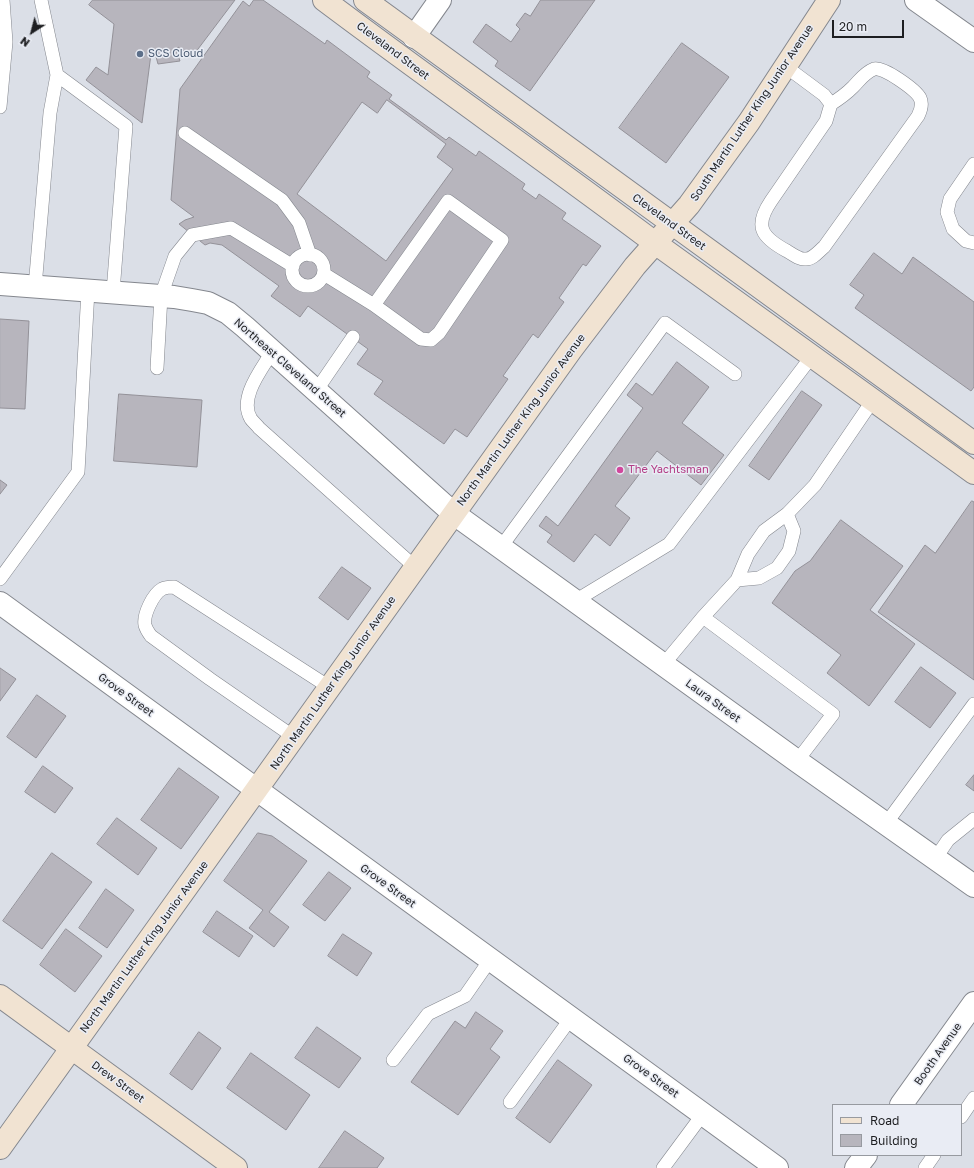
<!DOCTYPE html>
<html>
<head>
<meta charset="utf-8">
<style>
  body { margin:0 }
  #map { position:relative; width:974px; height:1168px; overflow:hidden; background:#dbdfe7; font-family:"Golos Text",sans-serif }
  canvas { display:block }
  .legend { position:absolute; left:832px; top:1104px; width:130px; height:52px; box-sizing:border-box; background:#e9ecf4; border:1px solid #979aa0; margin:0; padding:5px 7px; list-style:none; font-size:12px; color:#1d1e21 }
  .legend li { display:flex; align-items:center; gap:8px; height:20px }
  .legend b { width:20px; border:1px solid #979aa0 }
  .north { position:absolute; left:12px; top:12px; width:40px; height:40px; -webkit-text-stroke:3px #e9ecf4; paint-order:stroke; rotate:216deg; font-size:11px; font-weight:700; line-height:16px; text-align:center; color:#1d1e21 }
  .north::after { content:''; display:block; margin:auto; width:14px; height:18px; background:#1d1e21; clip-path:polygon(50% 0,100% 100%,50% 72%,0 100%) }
  .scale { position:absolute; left:832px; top:20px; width:72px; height:18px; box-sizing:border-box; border:2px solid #1d1e21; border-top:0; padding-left:5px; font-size:12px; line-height:14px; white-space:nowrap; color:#1d1e21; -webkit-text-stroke:3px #e9ecf4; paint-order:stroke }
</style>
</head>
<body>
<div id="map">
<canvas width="974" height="1168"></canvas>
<ul class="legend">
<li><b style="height:5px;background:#f1e3d2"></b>Road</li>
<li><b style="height:11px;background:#b7b5bd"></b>Building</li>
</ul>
<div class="north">N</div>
<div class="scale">20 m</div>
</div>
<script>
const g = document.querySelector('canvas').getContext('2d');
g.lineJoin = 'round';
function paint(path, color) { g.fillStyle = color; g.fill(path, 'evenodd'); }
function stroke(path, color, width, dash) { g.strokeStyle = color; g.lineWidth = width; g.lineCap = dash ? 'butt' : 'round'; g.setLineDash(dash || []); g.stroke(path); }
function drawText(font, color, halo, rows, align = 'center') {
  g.font = font + ' "Golos Text",sans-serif'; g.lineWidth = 3; g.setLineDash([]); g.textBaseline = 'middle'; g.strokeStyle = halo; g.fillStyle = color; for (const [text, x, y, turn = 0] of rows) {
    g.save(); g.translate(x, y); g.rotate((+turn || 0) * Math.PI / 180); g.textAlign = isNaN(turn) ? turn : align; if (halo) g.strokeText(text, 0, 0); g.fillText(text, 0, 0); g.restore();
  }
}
const building = new Path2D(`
  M93,0H235L192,57L178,47L176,50L180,61L158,64L155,53L151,54L142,123L86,80L96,67L108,75L114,24L89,5Z
  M254,0H263L325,44L327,40L370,72L367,77L392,95L389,99L446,140L449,137L476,156L479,151L525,184L522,189L536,199L539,194L566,213L562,219L601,246L586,266L583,264L559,298L564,302L538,338L533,334L503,376L508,379L467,437L455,429L444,444L374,394L383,381L357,364L368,349L308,306L300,317L271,296L279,286L222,245L210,243L205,245L179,224L185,220L194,217L171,200L180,89L243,1L249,6Z
  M541,0H595L530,91L495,66L498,61L473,42L486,24L511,42L520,29L516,25L525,13L530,16Z
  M682,43L729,77L666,163L619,128Z
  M387,100L446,144L437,157L453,169L386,261L297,194L362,102L377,113Z
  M874,253L902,274L913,257L974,302V387L971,391L855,308L864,295L850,285Z
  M0,319L29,321L25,409L0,408Z
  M677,362L709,387L682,423L724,455L701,485L657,451L615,506L630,518L610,546L595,534L574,562L547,542L552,535L539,526L546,516L558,526L643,408L627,395L636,383L652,395Z
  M802,391L822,405L769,480L749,466Z
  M119,394L202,400L197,467L114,461Z
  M0,480L7,485L0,494Z
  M972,501L974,502V680L878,612L925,545L935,553Z
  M841,520L903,566L870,610L915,644L869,706L827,673L841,655L772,603L795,571L810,561Z
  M342,567L371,588L348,620L319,598Z
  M921,667L956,693L930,728L895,702Z
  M0,668L16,679L0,701Z
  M37,695L66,716L36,758L7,737Z
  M43,766L73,788L55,813L25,792Z
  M179,768L219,797L181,849L141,820Z
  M974,775V791L966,785Z
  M117,818L157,848L138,875L97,844Z
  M258,833L272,836L307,861L269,912L289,927L274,947L249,928L263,910L224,881Z
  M52,853L92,882L42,949L3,921Z
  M329,872L351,888L325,921L303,905Z
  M106,889L134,910L107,948L79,928Z
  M217,911L253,936L239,957L203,932Z
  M66,929L102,956L75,992L40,965Z
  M343,934L372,953L357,976L328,956Z
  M476,1012L503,1031L490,1049L500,1057L458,1115L411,1082L455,1021L465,1028Z
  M317,1027L361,1058L339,1088L295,1058Z
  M199,1032L221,1048L192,1090L170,1074Z
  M251,1053L310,1095L286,1130L227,1088Z
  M558,1060L592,1085L550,1143L516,1118Z
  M345,1131L384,1158L377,1168H319Z`);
const lane = new Path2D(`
  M41,0L57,75L126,126L113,292
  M785,66L824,95L831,104L826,121L771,201C754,226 761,237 787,251C792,254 800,260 806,259C813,259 819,251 824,247L918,116C921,110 923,104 920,98C916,90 883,66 874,69C864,73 860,80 853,87C846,94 839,99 831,104
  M0,107L6,42L3,0
  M185,133L282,200L299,223L310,255
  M974,164L950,199L947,212L953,229L966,241L974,243
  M292 270a16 16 0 1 1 32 0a16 16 0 1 1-32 0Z
  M324,274L374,305L421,339L431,340L439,333L502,240L448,201L374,305
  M35,287L50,113L57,75
  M272,352C262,369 238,398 251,419C253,422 257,425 259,428L415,567
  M157,368L161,296L175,256L192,235L231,228L293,266
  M316,391L353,337
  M501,547L665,323L735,374
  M0,579L78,472L88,290
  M737,580L759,578L777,568L789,551L794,531L787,514
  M575,601L669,544L812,356
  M703,617L737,580L748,554L764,531L787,514L815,485L873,400
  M663,665L703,617L833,714L797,761
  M294,737L210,679L151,636C148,632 146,629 145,625C143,615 153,594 162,589C166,587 170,587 174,587L329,687
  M885,825L974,704
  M935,859L948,840L974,819
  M393,1060L428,1014L465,996L490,960
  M510,1102L571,1018
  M961,1117L974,1098
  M663,1168L703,1114
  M925,1168L934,1155`);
const street = new Path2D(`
  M916,0L974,41
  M414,37L440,0
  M0,284L174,297L192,300L208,303L228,313L245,327L453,513L797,761L974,886
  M0,603L777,1168
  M901,1105L974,1003
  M856,1168L866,1155`);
const secondary = new Path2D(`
  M324,0C433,82 546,161 655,243L974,473
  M365,0L974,443
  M0,996L236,1168
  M0,1148L571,350L635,266L689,205L749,122L829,0`);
const markers = [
  [140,54,4,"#5c6f8a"],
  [620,470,4,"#d1479c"]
];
const streetNames = [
  ["Cleveland Street",393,51,37],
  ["South Martin Luther King Junior Avenue",752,113,-56],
  ["Cleveland Street",669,222,36],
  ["Northeast Cleveland Street",290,368,41],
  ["North Martin Luther King Junior Avenue",521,420,-54],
  ["North Martin Luther King Junior Avenue",333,683,-55],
  ["Grove Street",126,695,36],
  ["Laura Street",713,701,36],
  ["Grove Street",388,886,36],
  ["North Martin Luther King Junior Avenue",144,947,-54],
  ["Booth Avenue",938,1054,-55],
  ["Grove Street",651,1076,36],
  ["Drew Street",118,1082,36]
];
const serviceNames = [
  ["SCS Cloud",148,54]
];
const hotelNames = [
  ["The Yachtsman",628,470]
];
paint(building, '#b7b5bd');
stroke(building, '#939198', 1);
stroke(lane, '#84878e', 14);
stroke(street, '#84878e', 24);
stroke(secondary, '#84878e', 24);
stroke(lane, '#fff', 13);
stroke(street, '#fff', 22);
stroke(secondary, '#f1e3d2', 22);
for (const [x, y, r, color] of markers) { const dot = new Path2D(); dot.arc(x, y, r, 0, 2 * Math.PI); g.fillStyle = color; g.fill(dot); stroke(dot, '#e9ecf4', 1.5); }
drawText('11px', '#1d1e21', '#e9ecf4', streetNames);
drawText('11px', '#4e5e75', '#e9ecf4', serviceNames, 'left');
drawText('11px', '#b23c85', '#e9ecf4', hotelNames, 'left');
</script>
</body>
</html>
